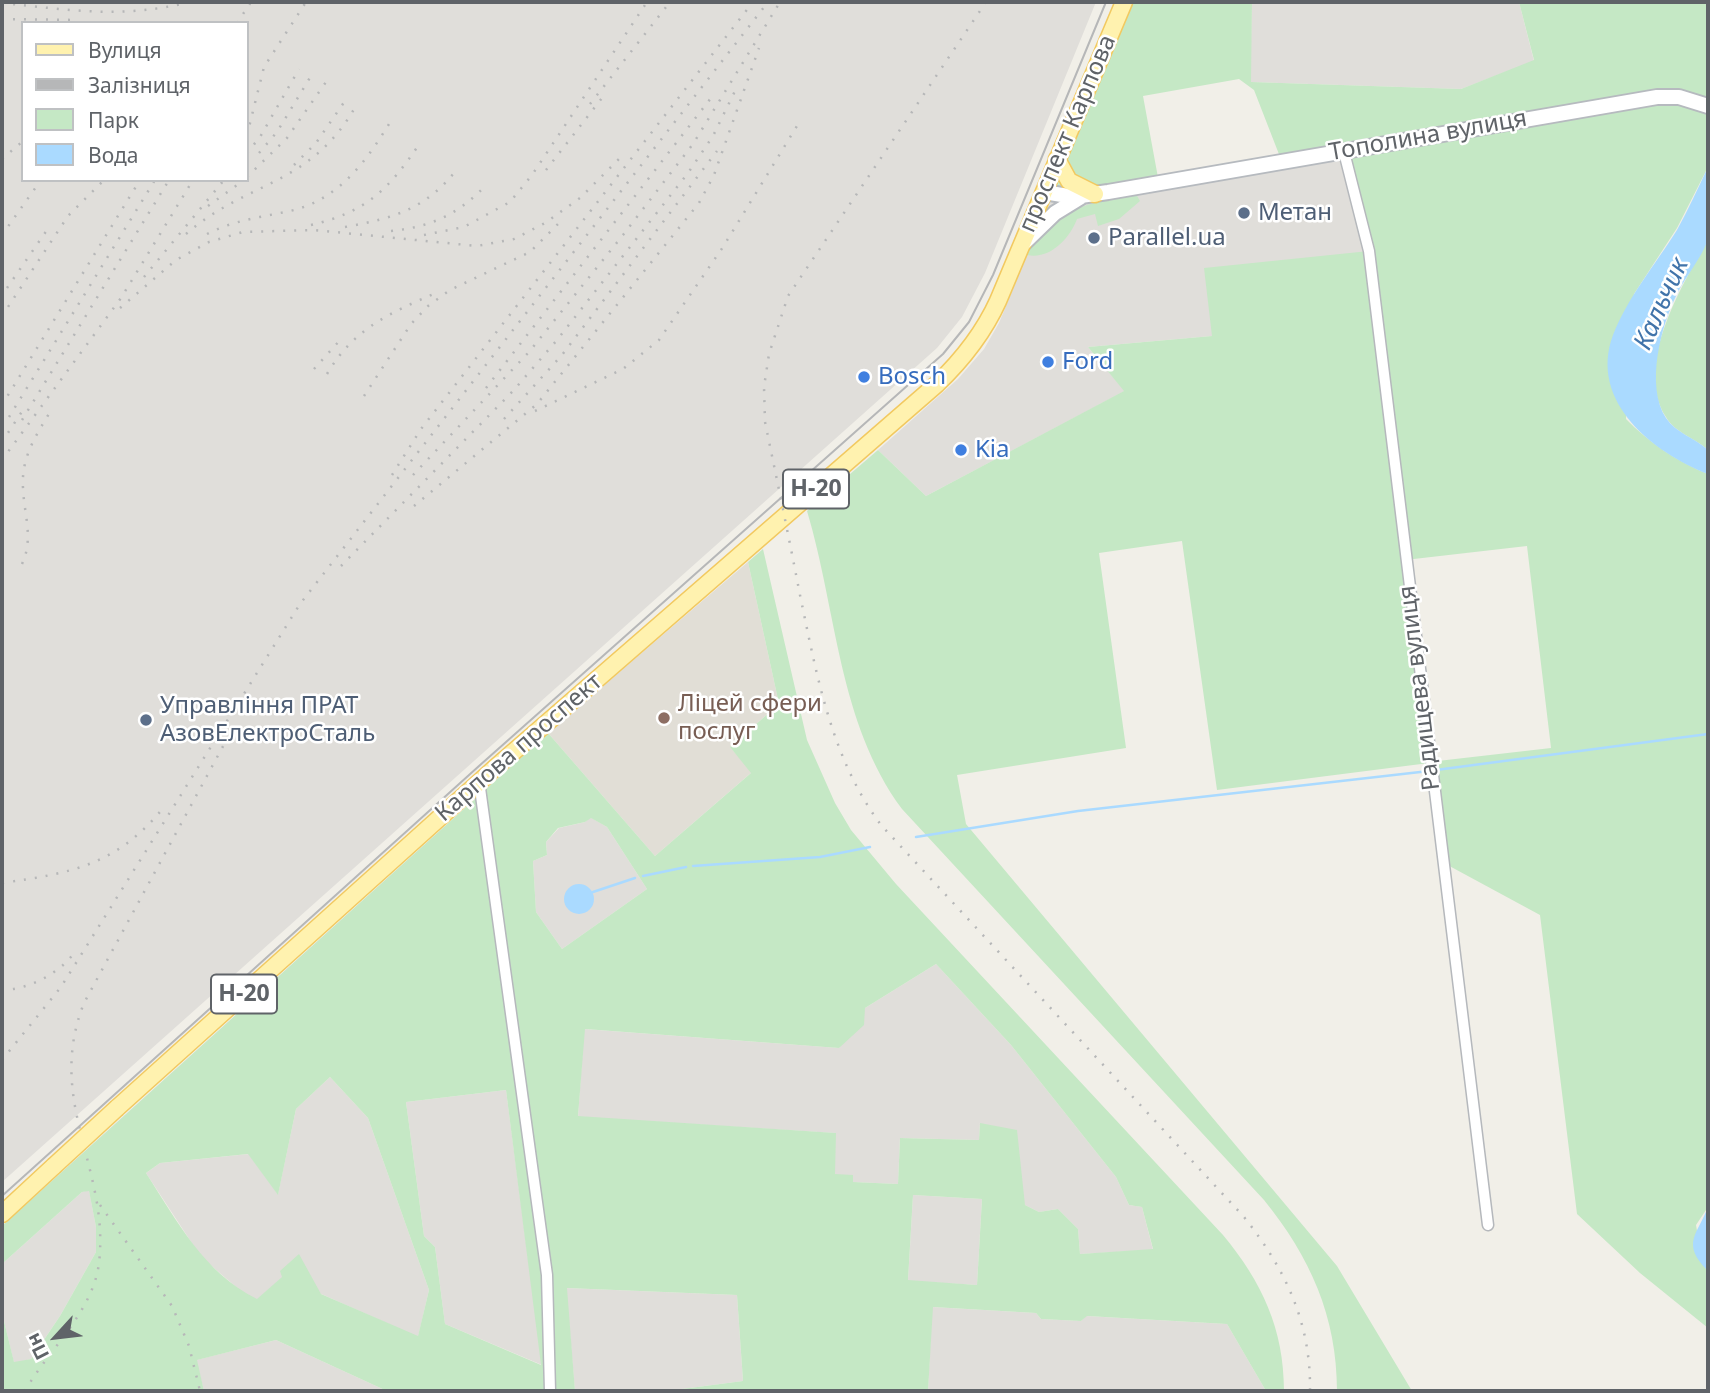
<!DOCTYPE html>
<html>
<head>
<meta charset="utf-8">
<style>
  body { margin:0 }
  #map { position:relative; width:1710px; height:1393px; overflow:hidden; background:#f1efe8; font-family:"Noto Sans",sans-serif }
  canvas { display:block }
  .frame { position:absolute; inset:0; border:4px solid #5f6368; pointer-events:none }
  .legend { position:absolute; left:21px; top:21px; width:228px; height:161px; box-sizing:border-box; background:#fff; border:2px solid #bfc1c3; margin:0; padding:9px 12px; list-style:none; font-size:21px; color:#5f6368 }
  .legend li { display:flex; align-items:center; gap:14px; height:35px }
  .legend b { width:35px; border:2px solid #bfc1c3 }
  .north { position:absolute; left:21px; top:1302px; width:70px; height:70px; -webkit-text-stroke:5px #fff; paint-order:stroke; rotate:243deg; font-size:19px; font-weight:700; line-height:28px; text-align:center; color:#5f6368 }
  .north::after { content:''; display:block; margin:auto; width:24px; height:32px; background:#5f6368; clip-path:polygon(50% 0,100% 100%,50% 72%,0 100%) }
</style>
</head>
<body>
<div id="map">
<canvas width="1710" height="1393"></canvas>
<div class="frame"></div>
<ul class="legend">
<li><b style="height:9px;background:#fff2af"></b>Вулиця</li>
<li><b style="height:9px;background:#b6b7b8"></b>Залізниця</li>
<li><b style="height:19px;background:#c5e8c5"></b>Парк</li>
<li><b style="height:19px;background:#aadaff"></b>Вода</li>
</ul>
<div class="north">Пн</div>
</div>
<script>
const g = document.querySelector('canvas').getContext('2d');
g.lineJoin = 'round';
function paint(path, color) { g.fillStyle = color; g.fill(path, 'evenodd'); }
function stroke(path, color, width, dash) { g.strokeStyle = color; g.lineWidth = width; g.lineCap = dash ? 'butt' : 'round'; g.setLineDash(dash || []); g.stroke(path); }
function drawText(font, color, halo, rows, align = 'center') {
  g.font = font + ' "Noto Sans",sans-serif'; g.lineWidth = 5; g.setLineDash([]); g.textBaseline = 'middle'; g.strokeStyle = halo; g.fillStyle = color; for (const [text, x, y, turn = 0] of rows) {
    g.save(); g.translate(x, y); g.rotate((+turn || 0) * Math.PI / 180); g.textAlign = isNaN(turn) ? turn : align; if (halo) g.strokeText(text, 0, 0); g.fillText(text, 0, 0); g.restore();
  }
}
const industrial = new Path2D(`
  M2,2H1096L985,273L962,317L937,348L2,1182ZM23,23H247V180H23Z
  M1252,2H1519L1534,61L1461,89L1250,82Z
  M1344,152L1369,251L1212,336L1088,347L1125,391L926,496L878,450L958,379L984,349L999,323L1049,200Z
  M590,817L607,827L647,889L562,949L536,912L533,861L547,855L546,842L559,828L585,822Z
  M936,964L1011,1045L1116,1177L1129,1205L1142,1207L1153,1250L1080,1254L1078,1229L1058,1209L1039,1212L1025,1205L980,1123L979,1140L900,1138L898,1184L853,1182L835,1174V1133L578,1117L584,1029L839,1048L865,1008Z
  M330,1077L368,1118L429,1290L418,1337L283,1277L257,1300L242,1292L201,1257L146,1173L160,1163L249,1154L278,1194L296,1109Z
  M506,1090L542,1365L445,1324L435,1247L424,1236L406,1102Z
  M89,1190L96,1227V1252L60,1316L31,1359L14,1363L2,1313V1264L82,1192Z
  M913,1195L982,1199L977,1285L908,1281Z
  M566,1288L737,1295L743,1381L667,1391H575Z
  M932,1307L1036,1313L1041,1319L1081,1321L1086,1316L1227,1324L1266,1391H928Z
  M276,1340L387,1391H204L196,1360Z`);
const education = new Path2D(`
  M748,562L779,704L730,747L752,772L655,856L548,733Z`);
const green = new Path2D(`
  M1130,2H1252L1251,82L1461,89L1534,60L1519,2H1708V167L1677,228L1634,294L1626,419C1648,442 1678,462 1708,474V1207L1696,1225L1703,1265L1708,1271V1328L1640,1273L1577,1214L1540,915L1442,862L1429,763L1217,790L1182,541L1099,553L1126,748L957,775L966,824L1337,1266L1412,1391H1337C1337,1316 1310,1257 1264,1200L902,809C838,722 837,611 807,511L878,450L926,496L1124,391L1088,347L1212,336L1204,268L1369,251L1344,152L1282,162L1254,90L1239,79L1143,96L1159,183L1049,200ZM1527,546L1551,748L1429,762L1405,560Z
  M1136,194L1140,201L1119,219L1098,226L1095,214L1077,219C1070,238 1050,260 1027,255C1044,210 1096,201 1136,194Z
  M1708,240V450C1695,438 1675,433 1666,417C1633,366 1682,285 1708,240Z
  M763,549L807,740L835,803L851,830L896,884L1223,1235C1262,1282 1284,1329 1284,1391H1266L1227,1324L1087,1316L1081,1321L1041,1319L1036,1313L933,1307L928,1391H667L743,1381L737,1295L567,1288L575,1391H387L276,1340L197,1360L204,1391H2V1313L14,1362L31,1359L60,1316L96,1252V1227L89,1191L82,1192L2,1264V1226L548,733L655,856L751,773L730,747L779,704L748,562ZM591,818L607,827L647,889L562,949L536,912L533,861L547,855L546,842L558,828L585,822ZM936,964L1011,1045L1116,1177L1129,1205L1142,1207L1153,1249L1080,1254L1078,1229L1058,1209L1039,1212L1025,1205L1017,1130L980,1123L979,1140L900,1138L898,1184L853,1182V1175L835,1174L836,1133L578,1116L585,1029L839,1048L864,1025L865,1008ZM330,1077L368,1118L429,1290L418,1336L321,1294L299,1254L280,1271L282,1277L257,1299C204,1273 177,1221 146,1173L160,1163L248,1154L278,1195L296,1109ZM506,1090L541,1365L445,1324L435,1247L424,1236L406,1102ZM913,1195L982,1199L977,1285L908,1280Z`);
const water = new Path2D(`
  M1708,167C1708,186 1710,227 1707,242C1700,260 1686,276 1677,294C1661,325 1645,386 1666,418C1676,433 1695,438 1708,450V474C1654,453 1588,402 1613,335C1628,297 1655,265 1677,230C1688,210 1698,188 1708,167Z
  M564 899a15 15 0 1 1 30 0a15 15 0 1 1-30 0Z
  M1708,1207V1271C1680,1243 1698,1234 1708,1207Z`);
const stream = new Path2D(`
  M1436,770L1708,734
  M916,837L1078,811L1429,771
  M693,866L820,857L870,847
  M643,876L686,867
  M593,892L635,878`);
const minor = new Path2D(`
  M1344,152L1369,251L1488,1225
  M479,781L547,1275L550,1391`);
const secondary = new Path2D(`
  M1044,192L1074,197L1108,192L1657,97H1679L1708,106
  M1024,243L1055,213L1081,197`);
const primary = new Path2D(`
  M1057,159L1069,181L1095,194
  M117,1108L496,767L937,384C963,359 983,334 998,301L1124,2
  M2,1214L54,1166`);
const tram = new Path2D(`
  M2,1196L479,766L943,354L969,322L993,275L1106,2`);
const rail = new Path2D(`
  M986,2L788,296L769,354L764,387L765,422C777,480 789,538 800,595C817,676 831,758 881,825L1244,1217C1286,1270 1311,1323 1310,1391
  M2,3C72,10 120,19 190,2
  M2,19L79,20
  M237,23L251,2
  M590,104L670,2
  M247,135L264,67L306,2
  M247,153L260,137L299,69
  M259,153L277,132L311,76
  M2,159L23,141
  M294,165L316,143L347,98
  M546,170L602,98
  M247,177L287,138L326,82
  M208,206L244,180
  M311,225C367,212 389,189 420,143
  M345,227C395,218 426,209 458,168
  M391,231C431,227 459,214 486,185
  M186,234C248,180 311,187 357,104
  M207,234C234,220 262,217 290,211C338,200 365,163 389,124
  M2,235L41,180
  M424,235L464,227L510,202L532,175L647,2
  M144,277L224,180
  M7,288L47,230
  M120,308L176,260L209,242L243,232L314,230L477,246L514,239L545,223L580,198L619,159
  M2,316L68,216L104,180
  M314,369L341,339
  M327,374C354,328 390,313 438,292
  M486,388L711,98
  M364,396L411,324L428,306L450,290L530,252L562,220
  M2,405L140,180
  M535,411L623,369L659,340L723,247L800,121
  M9,417L155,180
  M504,419L562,355L717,151
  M22,420L169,180
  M2,442L23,410
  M2,460L121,298L193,180
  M392,475L421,429L753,2
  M413,475L529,352L623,235L693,144L780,2
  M414,506L537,404L699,203L714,175L759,48
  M22,564C34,538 24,515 23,488C21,458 35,437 50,412
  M341,566L513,391L557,340L688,173L713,136L735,91
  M2,883C72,873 117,865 164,807
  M2,990C27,990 59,974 74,953
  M2,1060L61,987L300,604L768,2
  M100,1205L172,1306L189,1346L200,1391
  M25,1391C48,1350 93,1312 99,1263C110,1169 45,1101 84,1003L228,737`);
const primaryBridge = new Path2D(`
  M54,1166L117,1108`);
const markers = [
  [1244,213,7,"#5c6f8a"],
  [1094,238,7,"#5c6f8a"],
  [1048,362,7,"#3f7fe0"],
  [864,377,7,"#3f7fe0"],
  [961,450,7,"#3f7fe0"],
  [664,718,7,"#8d6e63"],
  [146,720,7,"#5c6f8a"]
];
const shields = [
  [816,489,66],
  [244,994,66]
];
const shieldNames = [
  ["Н-20",816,489],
  ["Н-20",244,994]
];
const streetNames = [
  ["проспект Карпова",1068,134,-67],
  ["Тополина вулиця",1428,136,-10],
  ["Радищева вулиця",1420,688,-97],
  ["Карпова проспект",519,748,-41]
];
const serviceNames = [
  ["Метан",1258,213],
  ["Parallel.ua",1108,238],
  ["Управління ПРАТ",160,706],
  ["АзовЕлектроСталь",160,734]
];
const shopNames = [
  ["Ford",1062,362],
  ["Bosch",878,377],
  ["Kia",975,450]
];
const educationNames = [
  ["Ліцей сфери",678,704],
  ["послуг",678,732]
];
const waterNames = [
  ["Кальчик",1662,304,-66]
];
paint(industrial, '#e0deda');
paint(education, '#e1ded6');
paint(green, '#c5e8c5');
paint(water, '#aadaff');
stroke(stream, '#aadaff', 2.5);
stroke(minor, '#b5b8bc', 13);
stroke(secondary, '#b6babf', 18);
stroke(primary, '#f2c960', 19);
stroke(minor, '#fff', 10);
stroke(secondary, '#fff', 14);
stroke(primary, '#fff2af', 16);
stroke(tram, '#b6b7b8', 2);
stroke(rail, '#b6b7b8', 2.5, [2, 9]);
stroke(primaryBridge, '#f2c960', 19, []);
stroke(primaryBridge, '#fff2af', 16);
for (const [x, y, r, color] of markers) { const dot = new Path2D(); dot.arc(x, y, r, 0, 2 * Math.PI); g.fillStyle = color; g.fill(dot); stroke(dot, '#fff', 2.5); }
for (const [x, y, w] of shields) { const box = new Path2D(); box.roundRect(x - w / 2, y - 19.5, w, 39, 5); g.fillStyle = '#fff'; g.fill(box); stroke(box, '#5f6368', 2); }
drawText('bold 23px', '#5f6368', null, shieldNames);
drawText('24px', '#5f6368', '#fff', streetNames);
drawText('24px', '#4e5e75', '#fff', serviceNames, 'left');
drawText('24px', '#366cbe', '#fff', shopNames, 'left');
drawText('24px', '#785e54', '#fff', educationNames, 'left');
drawText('italic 26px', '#4174aa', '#fff', waterNames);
</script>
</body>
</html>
